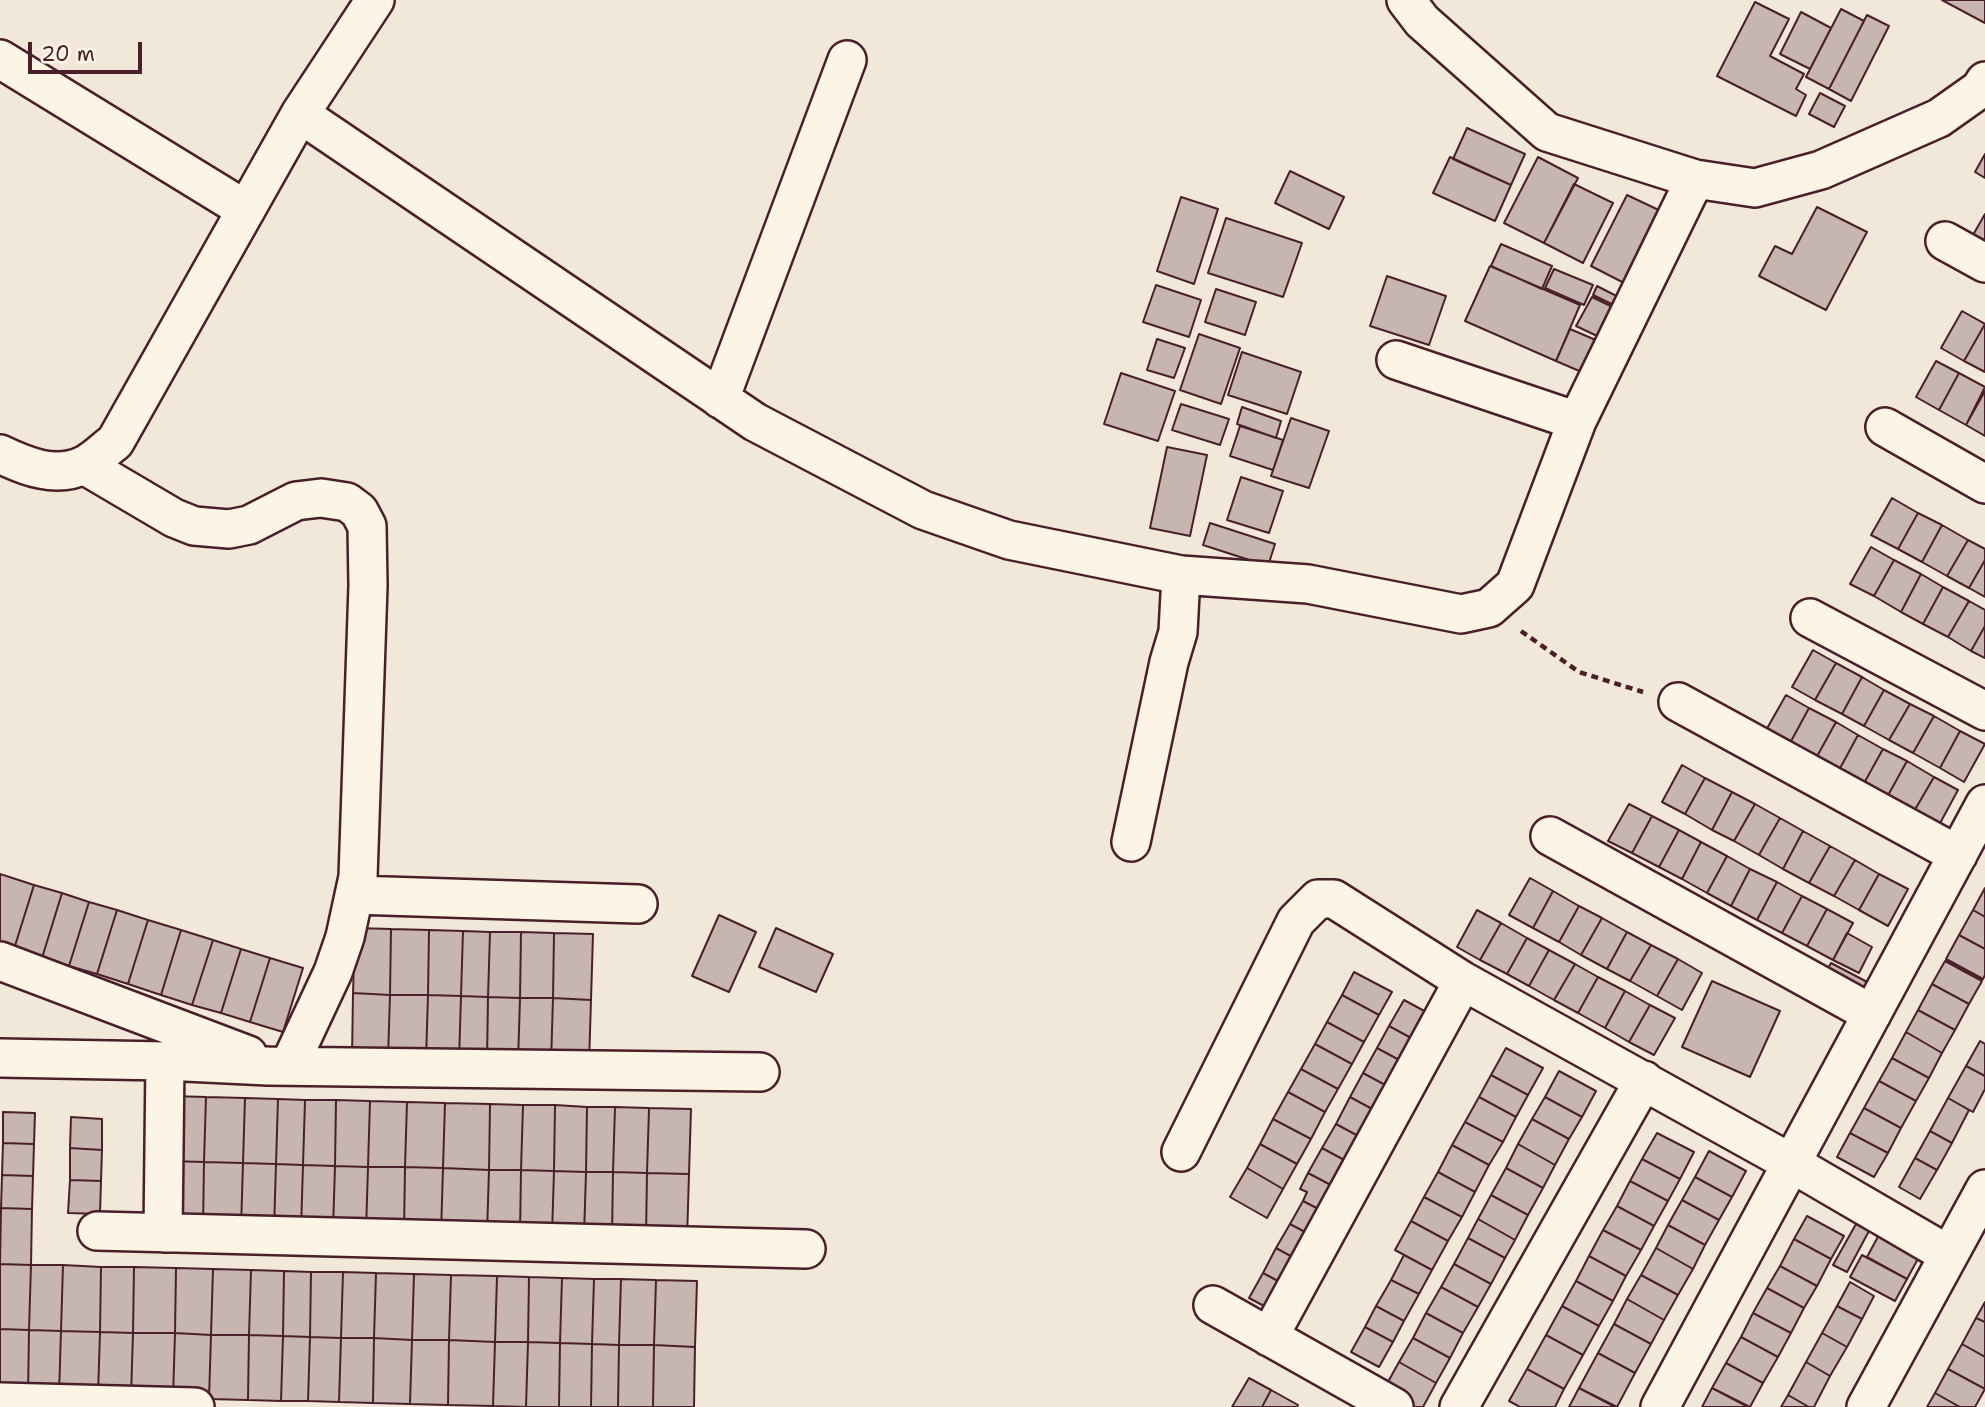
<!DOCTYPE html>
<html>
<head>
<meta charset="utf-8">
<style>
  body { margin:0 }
  #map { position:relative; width:1985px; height:1407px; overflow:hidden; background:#f1e8da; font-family:"Shantell Sans",sans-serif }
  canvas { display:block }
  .scale { position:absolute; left:28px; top:42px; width:114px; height:32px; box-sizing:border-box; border:4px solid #4a1f2b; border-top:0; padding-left:9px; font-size:21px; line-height:24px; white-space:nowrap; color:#4a1f2b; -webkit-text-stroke:5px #fcf5e5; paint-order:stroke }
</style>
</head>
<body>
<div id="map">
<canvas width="1985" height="1407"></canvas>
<div class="scale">20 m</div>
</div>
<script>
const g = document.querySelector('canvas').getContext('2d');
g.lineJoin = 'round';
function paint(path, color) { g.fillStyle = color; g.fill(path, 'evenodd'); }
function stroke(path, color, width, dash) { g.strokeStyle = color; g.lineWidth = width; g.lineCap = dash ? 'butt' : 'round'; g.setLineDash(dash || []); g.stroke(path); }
const building = new Path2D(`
  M1942,0H1985V23Z
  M1755,2L1789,19L1770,56L1804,74L1796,89L1806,95L1796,116L1717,76Z
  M1841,9L1864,21L1829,89L1806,77Z
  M1801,12L1831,28L1810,69L1780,54Z
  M1867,15L1889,26L1851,101L1829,89Z
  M1820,93L1845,106L1834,127L1809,114Z
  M1467,128L1525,154L1511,185L1453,159Z
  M1985,154V178L1975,172Z
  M1450,157L1511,185L1495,221L1433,193Z
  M1538,157L1578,178L1544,243L1504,223Z
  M1290,171L1344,197L1329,229L1275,203Z
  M1574,184L1613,203L1583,263L1544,243Z
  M1627,195L1665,213L1628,285L1591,266Z
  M1181,197L1218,209L1194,284L1157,271Z
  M1817,207L1867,232L1826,310L1759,276L1775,246L1792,254Z
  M1985,214V242L1973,235Z
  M1226,218L1302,243L1283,297L1208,273Z
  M1501,244L1552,266L1542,289L1491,266Z
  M1490,266L1580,305L1556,361L1465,321Z
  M1554,269L1593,285L1584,305L1545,288Z
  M1387,276L1446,296L1429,345L1370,326Z
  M1156,285L1201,300L1189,337L1143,322Z
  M1597,286L1632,304L1628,312L1593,295Z
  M1216,289L1256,302L1245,335L1205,322Z
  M1592,297L1627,314L1612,343L1576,326Z
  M1962,311L1985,324L1964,361L1941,348Z
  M1985,324V372L1964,361Z
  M1570,329L1598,341L1584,373L1556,361Z
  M1199,334L1240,348L1221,404L1180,390Z
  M1157,339L1185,348L1174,378L1147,370Z
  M1242,352L1301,372L1287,414L1228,395Z
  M1936,361L1959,373L1939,410L1916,397Z
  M1121,373L1175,391L1158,441L1104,424Z
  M1959,373L1985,387L1966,425L1939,410Z
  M1985,391V436L1966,425Z
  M1181,404L1229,419L1220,445L1172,430Z
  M1242,407L1281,421L1276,438L1237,424Z
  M1291,418L1329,431L1309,488L1271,476Z
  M1240,426L1283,440L1273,470L1230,456Z
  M1167,447L1207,455L1190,536L1150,528Z
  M1241,477L1283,491L1269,533L1227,520Z
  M1892,498L1918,513L1898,549L1871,535Z
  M1918,513L1942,525L1922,562L1898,549Z
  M1210,523L1275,544L1268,566L1203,545Z
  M1942,525L1968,540L1947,576L1922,562Z
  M1968,540L1985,549V560L1969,588L1947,576Z
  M1871,547L1894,560L1874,596L1850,584Z
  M1894,560L1921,574L1901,612L1874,596Z
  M1985,560V597L1969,588Z
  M1921,574L1943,587L1923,624L1901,612Z
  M1943,587L1969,601L1948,637L1923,624Z
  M1969,601L1985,610V626L1971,651L1948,637Z
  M1985,626V658L1971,651Z
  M1813,650L1836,663L1815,700L1792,687Z
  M1836,663L1862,677L1842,714L1815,700Z
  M1862,677L1884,690L1864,726L1842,714Z
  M1884,690L1910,704L1889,740L1864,726Z
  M1786,695L1809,708L1789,745L1765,732Z
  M1910,704L1934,716L1913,753L1889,740Z
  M1809,708L1836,722L1815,760L1789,745Z
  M1934,716L1960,731L1940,768L1913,753Z
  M1836,722L1858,735L1838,772L1815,760Z
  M1960,731L1985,744L1964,782L1940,768Z
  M1858,735L1883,749L1863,785L1838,772Z
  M1883,749L1907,761L1886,799L1863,785Z
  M1907,761L1934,777L1913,813L1886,799Z
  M1682,765L1705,778L1685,814L1662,802Z
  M1934,777L1958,790L1938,827L1913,813Z
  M1705,778L1732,792L1712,830L1685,814Z
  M1732,792L1755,804L1734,841L1712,830Z
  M1629,804L1652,816L1632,853L1608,841Z
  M1755,804L1780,818L1759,855L1734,841Z
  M1652,816L1679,830L1659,867L1632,853Z
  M1780,818L1803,831L1783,869L1759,855Z
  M1679,830L1701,842L1682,879L1659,867Z
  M1803,831L1830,846L1809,883L1783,869Z
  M1701,842L1727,856L1707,893L1682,879Z
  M1830,846L1855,860L1834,896L1809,883Z
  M1727,856L1750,869L1731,906L1707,893Z
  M1855,860L1879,874L1859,910L1834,896Z
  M1750,869L1777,882L1757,920L1731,906Z
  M0,874L34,885L14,949L0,945Z
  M1879,874L1908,889L1888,926L1859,910Z
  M1530,878L1553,891L1533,928L1509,915Z
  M1777,882L1802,896L1782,933L1757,920Z
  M34,885L62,893L42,958L14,949Z
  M1985,888V917L1973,910Z
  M1553,891L1579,906L1559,942L1533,928Z
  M62,893L89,902L69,966L42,958Z
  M1802,896L1827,909L1807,946L1782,933Z
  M89,902L117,910L97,974L69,966Z
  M1579,906L1602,918L1581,955L1559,942Z
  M1827,909L1853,923L1833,960L1807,946Z
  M117,910L148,920L128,984L97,974Z
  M1477,910L1501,923L1480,960L1457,947Z
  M1973,910L1985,917V949L1959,935Z
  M719,915L756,932L729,992L692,976Z
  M1602,918L1627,932L1607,969L1581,955Z
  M148,920L181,930L161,995L128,984Z
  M1501,923L1527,938L1507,974L1480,960Z
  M355,928L391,929L390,995L353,993Z
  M776,928L833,954L816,992L759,967Z
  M391,929L429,930L428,995H390Z
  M181,930L213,940L192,1005L161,995Z
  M429,930L463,931L461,996L428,995Z
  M463,931L490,932L488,997L461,996Z
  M490,932H521L520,998L488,997Z
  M521,932L554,933L553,998H520Z
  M1627,932L1651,945L1630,981L1607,969Z
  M554,933L593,934L591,1000L553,998Z
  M1847,933L1872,947L1859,973L1833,960Z
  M1959,935L1985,949V975L1983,979L1946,959Z
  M1527,938L1549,950L1529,986L1507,974Z
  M213,940L241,949L221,1013L192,1005Z
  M1651,945L1678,959L1657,996L1630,981Z
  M241,949L270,958L250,1022L221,1013Z
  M1549,950L1575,964L1554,1000L1529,986Z
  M270,958L303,968L283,1032L250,1022Z
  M1678,959L1702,973L1682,1010L1657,996Z
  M1945,961L1982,981L1969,1004L1932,984Z
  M1831,963L1873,985L1865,1001L1826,972Z
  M1575,964L1598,977L1578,1013L1554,1000Z
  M1354,972L1392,992L1379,1015L1342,995Z
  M1598,977L1625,991L1605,1028L1578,1013Z
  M1712,981L1780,1011L1750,1077L1682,1047Z
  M1932,984L1969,1004L1955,1030L1918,1010Z
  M1625,991L1650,1005L1629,1042L1605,1028Z
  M353,993L390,995L388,1059L352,1058Z
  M390,995H428L426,1060L388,1059Z
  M428,995L461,996L459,1061L426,1060Z
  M1342,995L1379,1015L1364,1042L1327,1022Z
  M461,996L488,997L487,1061H459Z
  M488,997L520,998L518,1062L487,1061Z
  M520,998H553L551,1063L518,1062Z
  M553,998L591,1000L589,1064L551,1063Z
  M1404,1000L1441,1020L1426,1046L1389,1026Z
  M1650,1005L1675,1018L1654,1055L1629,1042Z
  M1918,1010L1955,1030L1942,1053L1906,1032Z
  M1327,1022L1364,1042L1352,1064L1315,1044Z
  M1389,1026L1426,1046L1414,1068L1377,1048Z
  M1906,1032L1942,1053L1929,1078L1892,1058Z
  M1980,1041L1985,1044V1076L1966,1066Z
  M1315,1044L1352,1064L1338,1089L1301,1069Z
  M1377,1048L1414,1068L1400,1093L1363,1073Z
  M1506,1048L1543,1068L1528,1095L1491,1075Z
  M1892,1058L1929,1078L1916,1101L1879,1081Z
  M1966,1066L1985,1076V1089L1973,1112L1948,1098Z
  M1301,1069L1338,1089L1325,1112L1288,1092Z
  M1559,1071L1596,1091L1582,1117L1545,1097Z
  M1363,1073L1400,1093L1387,1117L1350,1097Z
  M1491,1075L1528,1095L1516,1117L1479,1097Z
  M1879,1081L1916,1101L1901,1128L1864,1108Z
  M1288,1092L1325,1112L1311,1139L1273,1119Z
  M170,1096L206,1097L204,1162L168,1161Z
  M206,1097L245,1098L243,1163L204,1162Z
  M1350,1097L1387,1117L1373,1144L1336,1124Z
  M1479,1097L1516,1117L1503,1142L1465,1122Z
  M1545,1097L1582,1117L1569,1139L1532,1119Z
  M245,1098L278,1099L276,1164L243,1163Z
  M1948,1098L1969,1110L1952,1143L1930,1131Z
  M278,1099L305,1100L303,1165L276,1164Z
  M305,1100H336L335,1166L303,1165Z
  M336,1100L370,1101L368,1167L335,1166Z
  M370,1101L407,1102L405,1167H368Z
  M407,1102L445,1103L443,1168L405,1167Z
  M445,1103L490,1104L489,1170L443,1168Z
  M490,1104L523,1105L521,1170H489Z
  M523,1105H555L554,1171L521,1170Z
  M555,1105L587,1107L586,1172L554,1171Z
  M587,1107H615L613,1172H586Z
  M615,1107L649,1108L647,1173L613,1172Z
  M649,1108L691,1109L689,1174L647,1173Z
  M1864,1108L1901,1128L1888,1153L1850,1133Z
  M3,1112L35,1113L34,1144L3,1143Z
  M71,1117L102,1119V1150L70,1148Z
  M1273,1119L1311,1139L1297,1164L1260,1144Z
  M1532,1119L1569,1139L1555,1165L1518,1144Z
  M1465,1122L1503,1142L1489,1165L1452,1145Z
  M1336,1124L1373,1144L1359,1168L1322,1148Z
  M1930,1131L1952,1143L1937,1170L1915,1158Z
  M1657,1133L1694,1152L1680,1179L1642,1159Z
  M1850,1133L1888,1153L1874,1177L1837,1157Z
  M3,1143L34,1144L33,1176L2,1175Z
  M1260,1144L1297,1164L1283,1189L1247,1168Z
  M1518,1144L1555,1165L1543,1188L1506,1168Z
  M1452,1145L1489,1165L1475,1192L1438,1172Z
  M70,1148L102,1150L101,1181L70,1180Z
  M1322,1148L1359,1168L1346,1193L1308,1173Z
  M1709,1151L1746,1171L1732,1197L1695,1177Z
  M1915,1158L1937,1170L1920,1199L1899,1187Z
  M1642,1159L1680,1179L1668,1201L1630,1181Z
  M168,1161L204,1162L203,1227L167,1226Z
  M204,1162L243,1163L241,1228L203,1227Z
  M243,1163L276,1164L274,1229L241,1228Z
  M276,1164L303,1165L301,1230L274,1229Z
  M303,1165L335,1166L333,1230H301Z
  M335,1166L368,1167L366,1231L333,1230Z
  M368,1167H405L404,1232L366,1231Z
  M405,1167L443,1168L441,1233L404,1232Z
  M443,1168L489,1170L487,1234L441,1233Z
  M1247,1168L1283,1189L1267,1218L1230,1197Z
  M1506,1168L1543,1188L1528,1215L1491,1195Z
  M489,1170H521L520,1235L487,1234Z
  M521,1170L554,1171L552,1235H520Z
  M554,1171L586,1172L584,1236L552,1235Z
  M586,1172H613L612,1237L584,1236Z
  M613,1172L647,1173L646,1238L612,1237Z
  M1438,1172L1475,1192L1462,1217L1424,1197Z
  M647,1173L689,1174L687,1239L646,1238Z
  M1308,1173L1346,1193L1332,1216L1303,1201L1307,1192L1300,1189Z
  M2,1175L33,1176L32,1209L1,1208Z
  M1695,1177L1732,1197L1719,1220L1682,1200Z
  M70,1180L101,1181L100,1214L68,1213Z
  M1630,1181L1668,1201L1654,1226L1617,1206Z
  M1491,1195L1528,1215L1515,1240L1478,1219Z
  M1424,1197L1462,1217L1448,1241L1411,1221Z
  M1682,1200L1719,1220L1705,1245L1668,1225Z
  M1303,1201L1332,1216L1320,1240L1290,1224Z
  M1617,1206L1654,1226L1641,1250L1603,1230Z
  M1,1208L32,1209L31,1265L0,1264Z
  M1807,1216L1844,1236L1831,1259L1794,1239Z
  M1478,1219L1515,1240L1505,1258L1468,1238Z
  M1411,1221L1448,1241L1432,1270L1395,1250Z
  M1290,1224L1320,1240L1307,1265L1276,1248Z
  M1856,1224L1869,1231L1847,1272L1833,1265Z
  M1668,1225L1705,1245L1693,1269L1656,1248Z
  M1603,1230L1641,1250L1626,1276L1589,1256Z
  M1880,1233L1920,1255L1907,1279L1867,1257Z
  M1468,1238L1505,1258L1491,1284L1454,1264Z
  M1794,1239L1831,1259L1817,1286L1780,1266Z
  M1276,1248L1307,1265L1293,1289L1263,1273Z
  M1656,1248L1693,1269L1678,1295L1641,1275Z
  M1404,1255L1432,1270L1419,1294L1391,1280Z
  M1862,1255L1907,1279L1895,1301L1850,1277Z
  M1589,1256L1626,1276L1613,1301L1576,1281Z
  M0,1264L31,1265L29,1330L0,1329Z
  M1454,1264L1491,1284L1478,1307L1441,1287Z
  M31,1265H63L61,1331L29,1330Z
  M63,1265L101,1267L100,1332L61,1331Z
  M1780,1266L1817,1286L1804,1308L1767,1288Z
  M101,1267H134L133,1333L100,1332Z
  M134,1267L176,1268L175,1333H133Z
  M176,1268L213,1269L211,1335L175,1333Z
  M213,1269L251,1270L249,1335H211Z
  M251,1270L284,1271L283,1336L249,1335Z
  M284,1271L311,1272L310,1337L283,1336Z
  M311,1272H343L341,1338L310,1337Z
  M343,1272L376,1273L374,1338H341Z
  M376,1273L414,1274L412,1340L374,1338Z
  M1263,1273L1293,1289L1279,1314L1249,1298Z
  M414,1274L451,1275L449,1340H412Z
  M451,1275L497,1276L495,1342L449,1340Z
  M1641,1275L1678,1295L1664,1320L1627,1299Z
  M497,1276L529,1277L528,1342H495Z
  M529,1277L562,1278L560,1343L528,1342Z
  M562,1278L594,1279L592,1344L560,1343Z
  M594,1279H621L619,1345L592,1344Z
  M621,1279L656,1280L654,1345H619Z
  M656,1280L697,1281L695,1347L654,1345Z
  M1391,1280L1419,1294L1404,1321L1376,1306Z
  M1576,1281L1613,1301L1599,1326L1562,1306Z
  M1850,1282L1874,1296L1862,1319L1837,1306Z
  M1441,1287L1478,1307L1463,1333L1426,1313Z
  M1767,1288L1804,1308L1791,1333L1753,1313Z
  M1627,1299L1664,1320L1651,1344L1614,1324Z
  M1985,1302V1322L1976,1318Z
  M1376,1306L1404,1321L1393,1342L1365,1327Z
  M1562,1306L1599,1326L1583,1355L1546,1335Z
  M1837,1306L1862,1319L1847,1347L1822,1333Z
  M1426,1313L1463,1333L1450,1358L1413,1338Z
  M1753,1313L1791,1333L1778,1357L1741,1337Z
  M1976,1318L1985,1322V1357L1962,1344Z
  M1614,1324L1651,1344L1635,1373L1598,1353Z
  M1365,1327L1393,1342L1379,1367L1351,1352Z
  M0,1329L29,1330L28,1395L0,1394Z
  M29,1330L61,1331L59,1395H28Z
  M61,1331L100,1332L98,1396L59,1395Z
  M100,1332L133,1333L131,1397L98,1396Z
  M133,1333H175L173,1398L131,1397Z
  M175,1333L211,1335L209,1399L173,1398Z
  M1822,1333L1847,1347L1830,1376L1806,1362Z
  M211,1335H249L248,1400L209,1399Z
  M249,1335L283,1336L281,1401L248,1400Z
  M1546,1335L1583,1355L1564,1389L1527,1369Z
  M283,1336L310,1337L308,1401H281Z
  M310,1337L341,1338L339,1402L308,1401Z
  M1741,1337L1778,1357L1763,1383L1726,1363Z
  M341,1338H374L373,1403L339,1402Z
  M374,1338L412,1340L410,1404L373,1403Z
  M1413,1338L1450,1358L1436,1383L1399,1362Z
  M412,1340H449L448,1405L410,1404Z
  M449,1340L495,1342L493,1406L448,1405Z
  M495,1342H528L526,1407L493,1406Z
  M528,1342L560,1343L559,1407H526Z
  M560,1343L592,1344L591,1407H559Z
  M592,1344L619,1345L618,1407H591Z
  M1962,1344L1985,1357V1389L1948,1369Z
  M619,1345H654L653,1407H618Z
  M654,1345L695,1347L694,1407H653Z
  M1598,1353L1635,1373L1617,1407L1579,1388Z
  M1399,1362L1436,1383L1423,1407H1412L1383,1391Z
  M1806,1362L1830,1376L1814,1407H1809L1788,1395Z
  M1726,1363L1763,1383L1750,1407L1712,1388Z
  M1527,1369L1564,1389L1555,1407H1520L1509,1401Z
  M1948,1369L1985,1389L1975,1407H1960L1935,1393Z
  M1249,1378L1271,1390L1262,1407H1232Z
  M1579,1388L1615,1407H1569Z
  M1712,1388L1748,1407H1702Z
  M1271,1390L1298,1405L1297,1407H1262Z
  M1935,1393L1960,1407H1927Z
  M1788,1395L1809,1407H1781Z`);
const path = new Path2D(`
  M1521,631L1579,672L1643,692`);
const minor = new Path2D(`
  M1406,0L1422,21L1547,132L1695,179
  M0,59L246,210
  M300,114L755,422L923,510L1009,540L1181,575L1308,584L1461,614L1489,608L1515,585L1577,421L1695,179L1755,188L1821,170L1939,118L1980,89L1985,81
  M1945,241L1985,263
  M1396,360L1577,421
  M720,399L847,60
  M1885,427L1985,484
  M0,454C25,466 56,479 84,465C95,460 105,449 115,442L300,114L375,0
  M84,465L174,518L194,526L229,529L249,525L296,501L321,498L347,502L359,511L367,526L368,586L358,877L345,937L333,972L289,1066
  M1810,618L1985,711
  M1678,702L1958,855
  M1550,836L1872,1014
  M1131,842L1169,662L1178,632L1181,575
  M354,895L638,904
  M0,961L248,1055
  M0,1058L165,1061L268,1066L760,1072
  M1181,1152L1296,921L1318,899H1334L1463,981L1791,1163L1949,1255
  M97,1231L806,1249
  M163,1233L165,1061
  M1213,1305L1394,1407
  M1269,1337L1463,981
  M0,1402L195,1407
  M1459,1407L1644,1080
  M1660,1407L1985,804
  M1866,1407L1985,1189`);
paint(building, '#c7b6af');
stroke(building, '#4a1f2b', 2);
stroke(minor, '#4a1f2b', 42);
stroke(path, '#4a1f2b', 4.5, [7, 5]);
stroke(minor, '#fcf5e5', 37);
</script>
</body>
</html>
